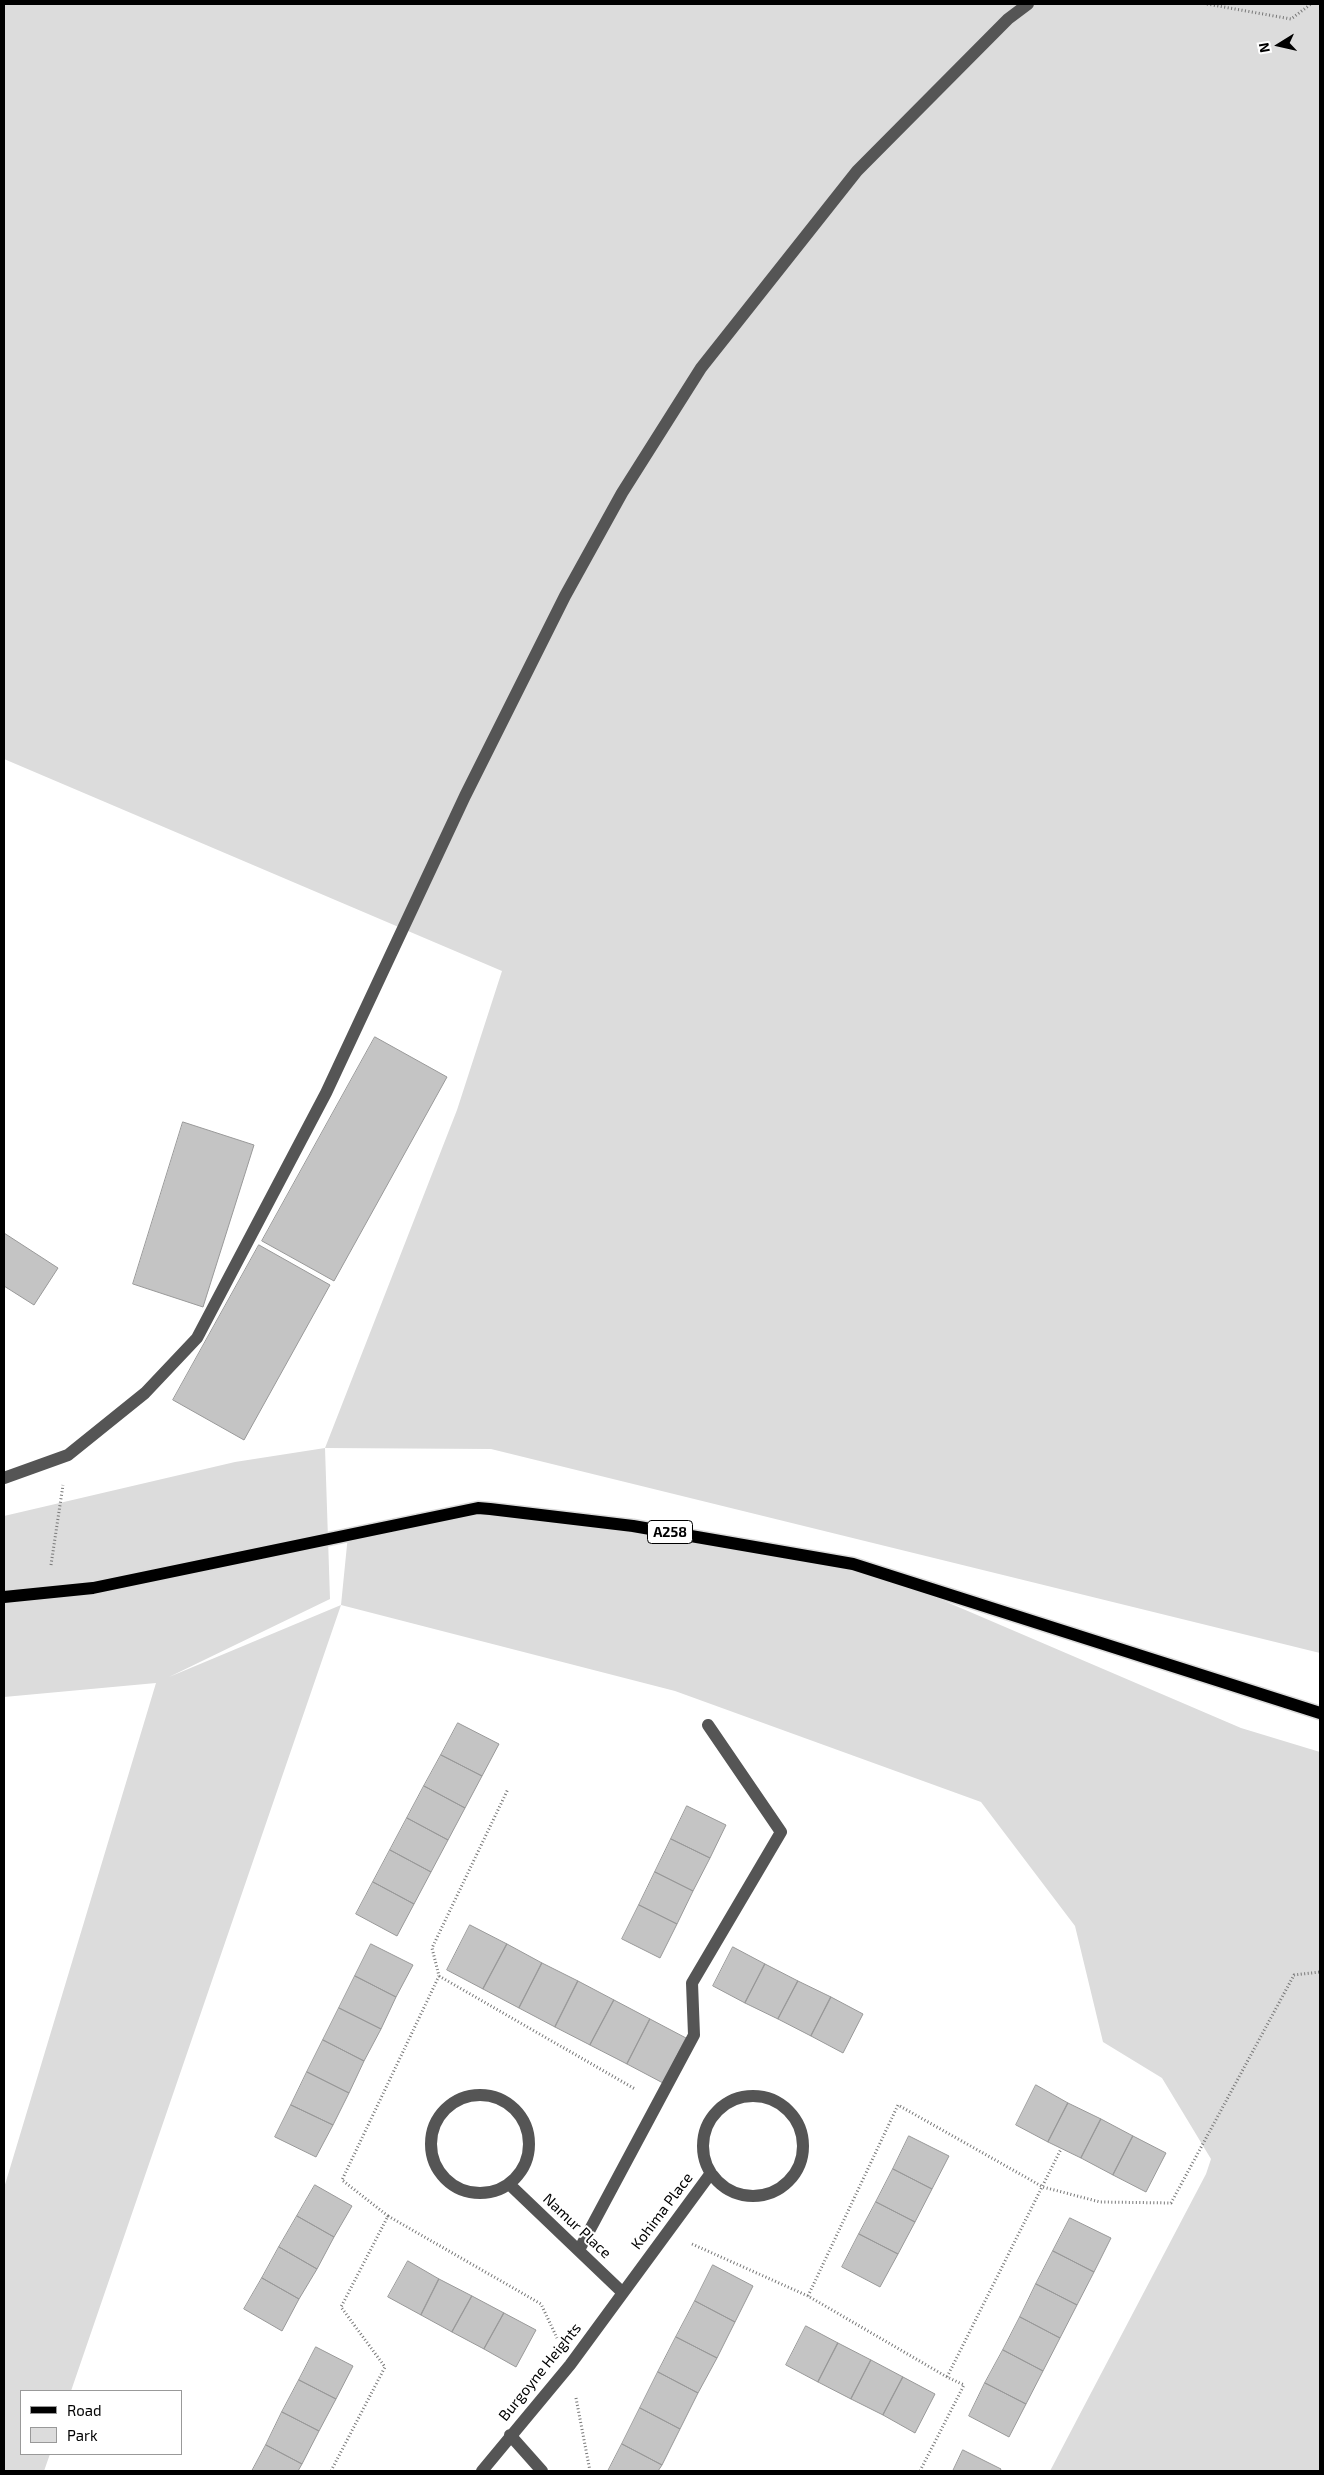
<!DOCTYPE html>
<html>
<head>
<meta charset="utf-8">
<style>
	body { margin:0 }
	#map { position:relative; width:1324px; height:2475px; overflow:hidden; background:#fff; font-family:"Exo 2",sans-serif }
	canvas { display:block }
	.frame { position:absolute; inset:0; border:5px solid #000; pointer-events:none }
	.legend { position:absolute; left:20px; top:2390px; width:162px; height:65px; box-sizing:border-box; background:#fff; border:1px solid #999; margin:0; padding:6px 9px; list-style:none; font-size:15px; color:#000 }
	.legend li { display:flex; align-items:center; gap:10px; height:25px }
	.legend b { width:25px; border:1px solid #999 }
	.north { position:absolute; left:1254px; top:20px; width:50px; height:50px; -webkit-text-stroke:4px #fff; paint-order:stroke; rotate:260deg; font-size:14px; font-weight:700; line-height:20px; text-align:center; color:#000 }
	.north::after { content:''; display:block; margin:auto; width:18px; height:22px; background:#000; clip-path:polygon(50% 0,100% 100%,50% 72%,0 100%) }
</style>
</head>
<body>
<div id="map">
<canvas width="1324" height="2475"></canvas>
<div class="frame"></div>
<ul class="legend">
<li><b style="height:6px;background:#000"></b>Road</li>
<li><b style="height:14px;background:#dcdcdc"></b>Park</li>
</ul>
<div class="north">N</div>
</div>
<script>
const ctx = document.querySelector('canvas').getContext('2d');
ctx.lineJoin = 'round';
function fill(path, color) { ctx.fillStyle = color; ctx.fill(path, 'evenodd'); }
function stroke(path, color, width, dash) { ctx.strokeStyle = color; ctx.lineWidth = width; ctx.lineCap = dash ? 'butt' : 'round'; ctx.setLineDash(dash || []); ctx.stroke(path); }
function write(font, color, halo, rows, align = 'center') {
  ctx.font = font + ' "Exo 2",sans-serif'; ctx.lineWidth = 4; ctx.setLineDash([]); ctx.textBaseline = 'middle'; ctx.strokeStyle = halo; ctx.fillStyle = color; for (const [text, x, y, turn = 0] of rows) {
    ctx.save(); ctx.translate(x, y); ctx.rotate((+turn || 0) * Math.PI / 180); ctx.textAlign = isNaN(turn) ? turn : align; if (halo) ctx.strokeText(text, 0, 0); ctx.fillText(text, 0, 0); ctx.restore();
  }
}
fill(new Path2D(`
	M4,4H1320V1653L491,1449L325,1448L330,1599L169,1677L341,1605L348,1535L490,1509L633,1526L879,1573L1241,1728L1320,1752V2471H1050L1206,2174L1211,2159L1162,2078L1103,2042L1075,1926L981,1802L675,1691L341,1605L71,2391H21V2454H50L44,2471H4V2188L156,1683L4,1697V1516L235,1462L325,1448L457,1110L502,971L4,759Z`), '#dcdcdc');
const building = new Path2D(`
	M375,1037L447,1077L334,1281L262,1241Z
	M183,1122L254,1145L203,1307L133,1284Z
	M4,1233L58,1268L34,1305L4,1286Z
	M259,1245L330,1285L244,1440L173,1400Z
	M458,1723L499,1744L482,1776L441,1755Z
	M441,1755L482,1776L465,1808L424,1786Z
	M424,1786L465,1808L448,1840L407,1818Z
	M687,1806L726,1825L710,1858L671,1839Z
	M407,1818L448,1840L431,1872L390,1850Z
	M671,1839L710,1858L693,1891L655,1872Z
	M390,1850L431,1872L414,1904L373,1882Z
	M655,1872L693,1891L677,1924L639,1905Z
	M373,1882L414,1904L397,1936L356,1914Z
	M639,1905L677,1924L660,1958L622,1939Z
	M470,1925L507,1944L483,1989L447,1970Z
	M371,1944L413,1965L396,1997L355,1976Z
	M507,1944L542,1963L519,2008L483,1989Z
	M733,1947L765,1964L745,2003L713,1986Z
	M542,1963L578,1981L555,2027L519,2008Z
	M765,1964L798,1981L778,2019L745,2003Z
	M355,1976L396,1997L381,2029L339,2008Z
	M578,1981L614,2000L590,2045L555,2027Z
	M798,1981L831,1997L811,2036L778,2019Z
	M831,1997L863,2014L843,2053L811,2036Z
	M614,2000L650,2019L627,2064L590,2045Z
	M339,2008L381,2029L364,2061L323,2040Z
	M650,2019L686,2038L663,2083L627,2064Z
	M323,2040L364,2061L349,2093L307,2072Z
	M307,2072L349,2093L333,2125L291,2105Z
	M1036,2085L1068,2103L1048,2142L1016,2125Z
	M1068,2103L1101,2119L1081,2158L1048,2142Z
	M291,2105L333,2125L316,2157L275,2137Z
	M1101,2119L1133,2136L1113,2175L1081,2158Z
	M909,2136L949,2156L932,2189L893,2169Z
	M1133,2136L1166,2153L1146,2192L1113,2175Z
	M893,2169L932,2189L915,2222L876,2202Z
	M315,2185L352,2206L334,2237L297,2216Z
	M876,2202L915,2222L898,2254L859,2234Z
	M297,2216L334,2237L317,2269L279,2247Z
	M1070,2218L1111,2238L1094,2272L1053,2251Z
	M859,2234L898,2254L880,2287L842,2267Z
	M279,2247L317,2269L299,2299L262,2278Z
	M1053,2251L1094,2272L1077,2305L1036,2284Z
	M408,2261L439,2279L421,2315L388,2297Z
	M713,2265L753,2286L735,2322L695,2301Z
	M262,2278L299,2299L282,2331L244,2309Z
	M439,2279L472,2296L452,2332L421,2315Z
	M1036,2284L1077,2305L1060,2338L1020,2317Z
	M472,2296L504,2313L484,2349L452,2332Z
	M695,2301L735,2322L717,2358L676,2337Z
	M504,2313L536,2330L516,2367L484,2349Z
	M1020,2317L1060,2338L1043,2371L1003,2350Z
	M806,2326L838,2343L818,2382L786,2365Z
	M676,2337L717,2358L698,2393L658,2372Z
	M838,2343L871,2360L851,2399L818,2382Z
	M316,2347L353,2366L336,2399L299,2380Z
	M1003,2350L1043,2371L1026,2404L985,2383Z
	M871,2360L903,2377L883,2415L851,2399Z
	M658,2372L698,2393L680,2429L640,2408Z
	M903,2377L935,2394L915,2433L883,2415Z
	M299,2380L336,2399L319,2431L282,2412Z
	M985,2383L1026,2404L1009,2437L969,2416Z
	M640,2408L680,2429L662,2465L622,2444Z
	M282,2412L319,2431L302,2464L266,2445Z
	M622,2444L662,2465L658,2471H608Z
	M266,2445L302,2464L298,2471H252Z
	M963,2450L1001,2469L1000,2471H953Z`);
fill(building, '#c4c4c4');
stroke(building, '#999', 1);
const major = new Path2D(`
	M4,1597L93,1588L478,1508L490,1509L633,1526L853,1564L1320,1713`);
stroke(major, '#dbdbdb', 15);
stroke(new Path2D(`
	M1207,4L1291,19L1311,4
	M51,1565L63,1485
	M439,1976L635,2089
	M388,2216L541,2304L557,2338
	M692,2244L808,2296L947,2377
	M808,2296L898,2105L1043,2187L1100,2202L1171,2203L1294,1975L1320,1972
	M576,2398L590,2471
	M331,2471L385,2367L341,2307L388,2216L342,2180L439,1976L432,1948L508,1789
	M920,2471L964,2385L947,2377L1061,2149`), '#777', 3, [1, 2.5]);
stroke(new Path2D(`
	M4,1478L68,1455L145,1393L197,1338L326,1093L465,796L565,596L622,493L701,368L857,171L1008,19L1028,4
	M431 2144a49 49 0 1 1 98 0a49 49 0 1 1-98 0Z
	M703 2146a50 50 0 1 1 100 0a50 50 0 1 1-100 0Z
	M509,2184L622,2292
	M579,2250L694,2035L692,1983L781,1832L708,1725
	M510,2435L542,2471
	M482,2471L570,2365L711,2173`), '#555', 12);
stroke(major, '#000', 12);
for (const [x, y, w] of [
	[670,1532,45]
]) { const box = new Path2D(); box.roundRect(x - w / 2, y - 11.5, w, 23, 4); ctx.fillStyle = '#fff'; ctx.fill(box); stroke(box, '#000', 1); }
write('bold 14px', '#000', null, [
	["A258",670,1532]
]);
write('15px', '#000', '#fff', [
	["Kohima Place",662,2211,-53],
	["Namur Place",577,2226,43],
	["Burgoyne Heights",540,2372,-51]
]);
</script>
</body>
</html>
